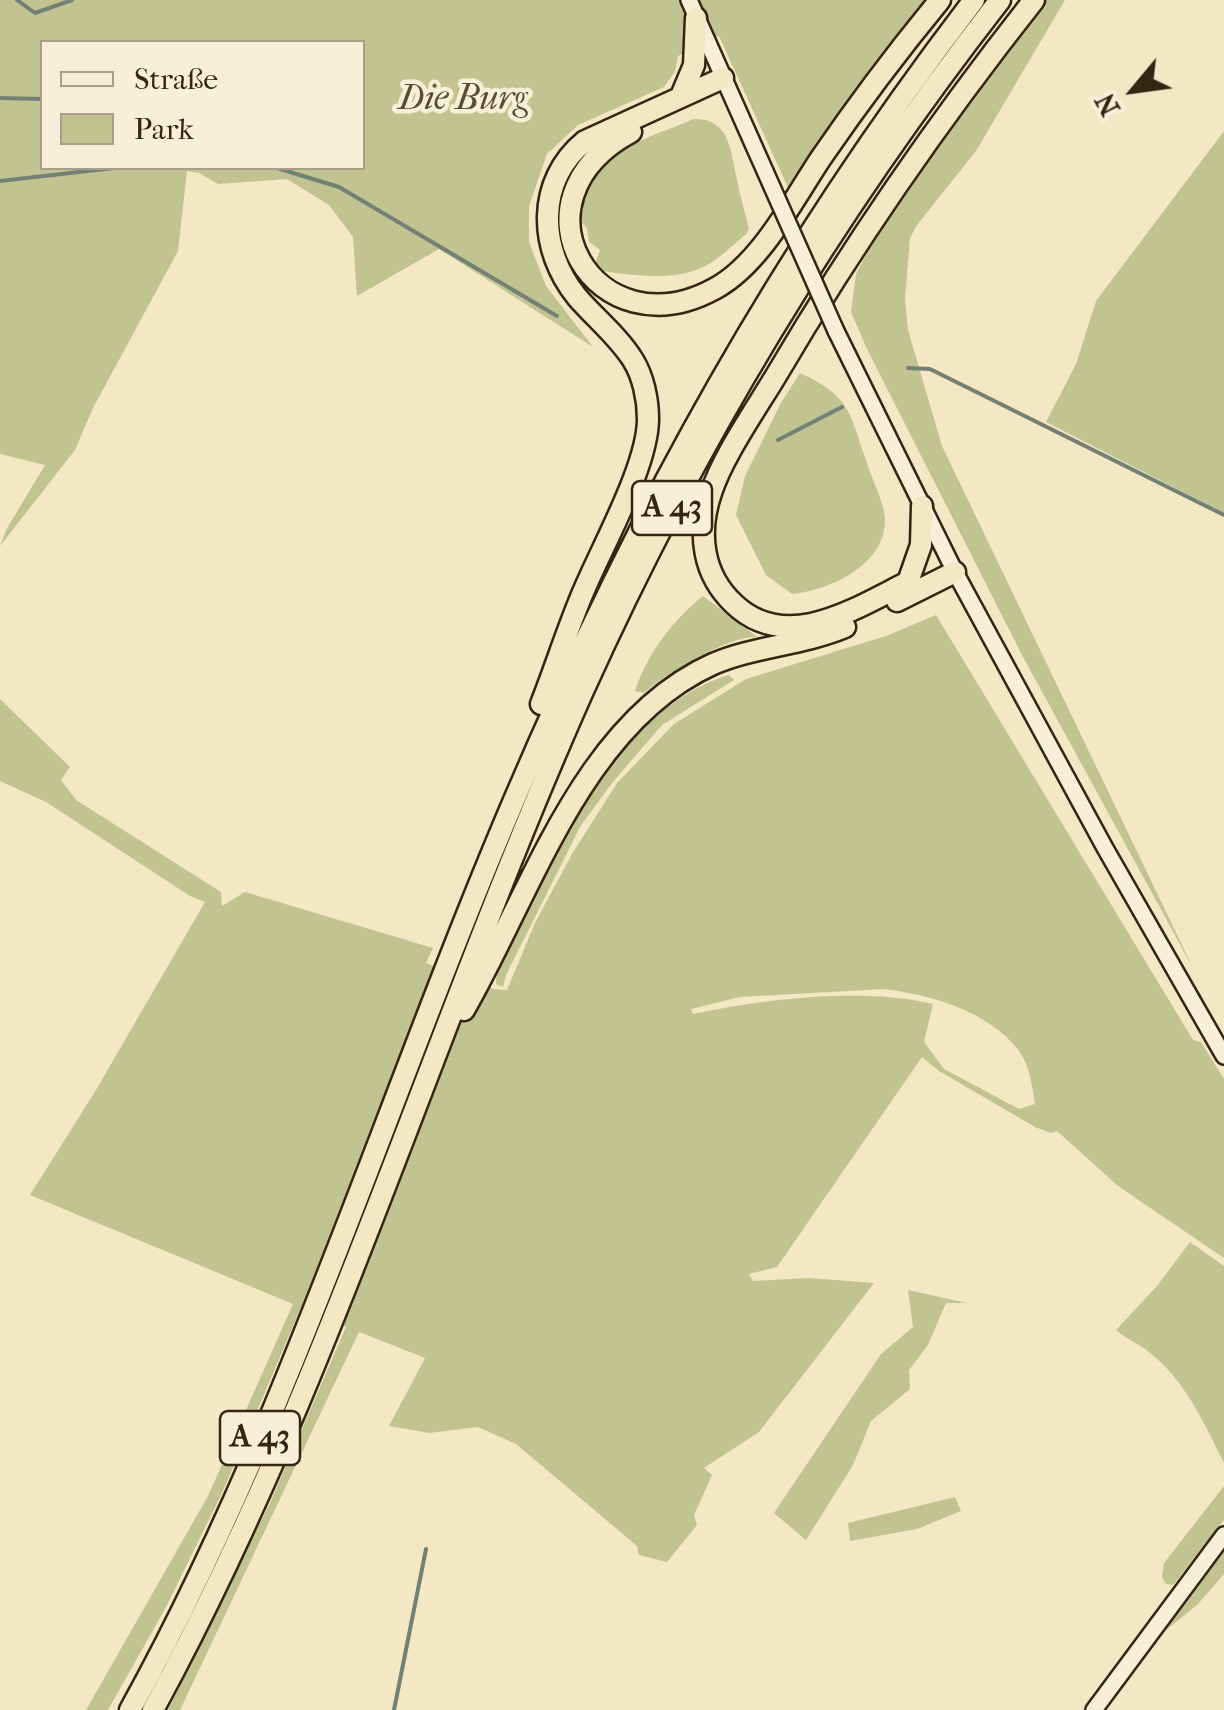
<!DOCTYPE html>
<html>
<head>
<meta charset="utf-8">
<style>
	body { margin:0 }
	#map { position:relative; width:1224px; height:1710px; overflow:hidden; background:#f4e7c4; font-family:"IM FELL French Canon",serif }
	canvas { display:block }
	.legend { position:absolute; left:40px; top:40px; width:325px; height:130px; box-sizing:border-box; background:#f8efd9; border:2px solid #aa9e8a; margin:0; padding:12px 18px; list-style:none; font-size:30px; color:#352513 }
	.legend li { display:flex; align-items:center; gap:20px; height:50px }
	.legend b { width:50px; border:2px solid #aa9e8a }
	.north { position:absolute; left:1084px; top:40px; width:100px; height:100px; -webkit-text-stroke:8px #f8efd9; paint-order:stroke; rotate:241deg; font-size:28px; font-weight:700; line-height:40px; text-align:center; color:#352513 }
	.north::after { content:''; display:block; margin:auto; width:35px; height:45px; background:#352513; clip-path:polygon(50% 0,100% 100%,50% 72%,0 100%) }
</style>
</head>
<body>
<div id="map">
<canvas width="1224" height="1710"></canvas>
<ul class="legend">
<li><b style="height:12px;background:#f8efd9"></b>Straße</li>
<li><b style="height:28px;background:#c1c490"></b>Park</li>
</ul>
<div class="north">N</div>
</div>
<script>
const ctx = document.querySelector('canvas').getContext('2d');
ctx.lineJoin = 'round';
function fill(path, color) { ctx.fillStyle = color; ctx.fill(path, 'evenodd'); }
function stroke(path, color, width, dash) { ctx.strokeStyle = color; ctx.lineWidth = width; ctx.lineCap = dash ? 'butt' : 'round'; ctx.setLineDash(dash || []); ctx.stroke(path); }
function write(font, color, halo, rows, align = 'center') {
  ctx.font = font + ' "IM FELL French Canon",serif'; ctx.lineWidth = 9; ctx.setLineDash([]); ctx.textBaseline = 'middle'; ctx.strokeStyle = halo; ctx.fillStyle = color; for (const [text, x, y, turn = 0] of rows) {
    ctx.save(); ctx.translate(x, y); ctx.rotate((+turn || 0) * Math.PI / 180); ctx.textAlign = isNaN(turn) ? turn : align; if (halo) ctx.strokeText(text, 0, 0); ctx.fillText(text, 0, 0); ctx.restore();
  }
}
fill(new Path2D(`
	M0,0H928L790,192L719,36L678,56L675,72L664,87L578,125L547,154L529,206V242L546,286L593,347L439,249L357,296L353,237L329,205L287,179L218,184L199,173L187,171L178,251L93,408L75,450L0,546L6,530L45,465L0,454ZM42,42H362V168H42Z
	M1043,0H1065L976,151L917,225L910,238L905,300L908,330L942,446L1194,970L1022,655L866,347L851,312L856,274L880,228Z
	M694,119C731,118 731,154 737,180C740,196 745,212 749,229L746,234C734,244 722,256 709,264C676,283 635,275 600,271L595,264L600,250L589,242L587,228L581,222C583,211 583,200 588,190C604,148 656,135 694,119Z
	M1224,131V513L1046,422L1076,364L1096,301Z
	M800,373C850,396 849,411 866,460C871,477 880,494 884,511C893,561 833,590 792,594L766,575L736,515L745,476L781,403Z
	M703,596L757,637C730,635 665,674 644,693L635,691C647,654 673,620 703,596Z
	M936,615L1193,1040L1201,1042L1224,1079V1258L1118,1186L1057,1131L1051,1133L1035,1127L939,1071L922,1057L777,1267L749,1274L753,1281L809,1278L874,1283L759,1432L704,1468L712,1475L694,1515L697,1525L667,1562L639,1555L637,1546L516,1444L478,1427L429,1433L389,1426L425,1358L359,1332L180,1710H168L270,1503L346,1327L301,1307L223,1491L165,1609L108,1710H86L208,1496L293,1304L30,1195L96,1090L205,902L190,896L46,802L0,781V699L70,767L61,780L76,800L221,892L222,906L245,892L433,948L426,963L494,989L507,990L535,923L572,854L617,783L674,724L746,679L886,636ZM883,989C929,994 989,1011 1019,1051C1030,1066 1032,1086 1035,1104L1019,1109L944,1069L924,1042L933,1004C864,987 763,999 693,1014L691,1009L740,997Z
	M729,675L734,680L662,725L612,783L580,827L506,975L503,987L496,984L497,968C548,882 570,798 645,727C670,704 697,684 729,675Z
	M1190,1242L1224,1266V1463C1204,1423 1185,1380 1149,1352C1138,1343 1126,1339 1116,1330L1157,1286Z
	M908,1290L967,1303H946L928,1345L909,1370L910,1389L871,1421L853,1465L806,1540L774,1513L881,1354L913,1327Z
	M1224,1486V1520L1173,1585L1166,1584L1162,1577L1164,1563Z
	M955,1497L961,1511L917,1529L850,1541L848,1523Z
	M1224,1552V1574L1197,1605L1165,1631Z`), '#c1c490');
stroke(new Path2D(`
	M17,0L35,13L72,0
	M0,98L42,99
	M277,168L339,187L557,316
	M0,181L114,168
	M908,368L930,369L1224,515
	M778,440L842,407
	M394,1710L426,1549`), '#738175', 4);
const secondary = new Path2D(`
	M689,0L765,171
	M836,331L955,572L1105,848L1224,1056
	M1094,1710L1224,1535`);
const highway = new Path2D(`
	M681,96L694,65L696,18
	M631,132C503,201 596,355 716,288C761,263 793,200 821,158C858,104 898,51 940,0
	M922,506L921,545L908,582C856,608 786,654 734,604C703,575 697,534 711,493C723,456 756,409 777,374C854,243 940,119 1034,0
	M897,601L955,572
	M541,704C556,666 568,627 584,590C603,545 648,465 648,419C648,399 643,376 633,360C618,336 595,318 577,297C538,249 536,181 585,141L723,78
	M464,1010C531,894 582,723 713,664C755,646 802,645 845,627
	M130,1710C290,1420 385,1102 515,798C639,507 781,252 974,0
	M153,1710C330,1385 433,1028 583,691C694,444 834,213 1000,0`);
stroke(secondary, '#352513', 20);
stroke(highway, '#352513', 25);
stroke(secondary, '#f8efd9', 15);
stroke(highway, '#f4e7c4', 20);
const secondaryBridge = new Path2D(`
	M765,171L836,331`);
stroke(secondaryBridge, '#352513', 20, []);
stroke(secondaryBridge, '#f8efd9', 15);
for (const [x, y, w] of [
	[672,508,80],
	[260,1438,80]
]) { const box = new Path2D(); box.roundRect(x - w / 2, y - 27, w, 54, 8); ctx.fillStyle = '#f8efd9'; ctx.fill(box); stroke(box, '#352513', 2.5); }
write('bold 32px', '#352513', null, [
	["A 43",672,508],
	["A 43",260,1438]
]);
write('italic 35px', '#584d32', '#f8efd9', [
	["Die Burg",463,100]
]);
</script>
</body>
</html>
